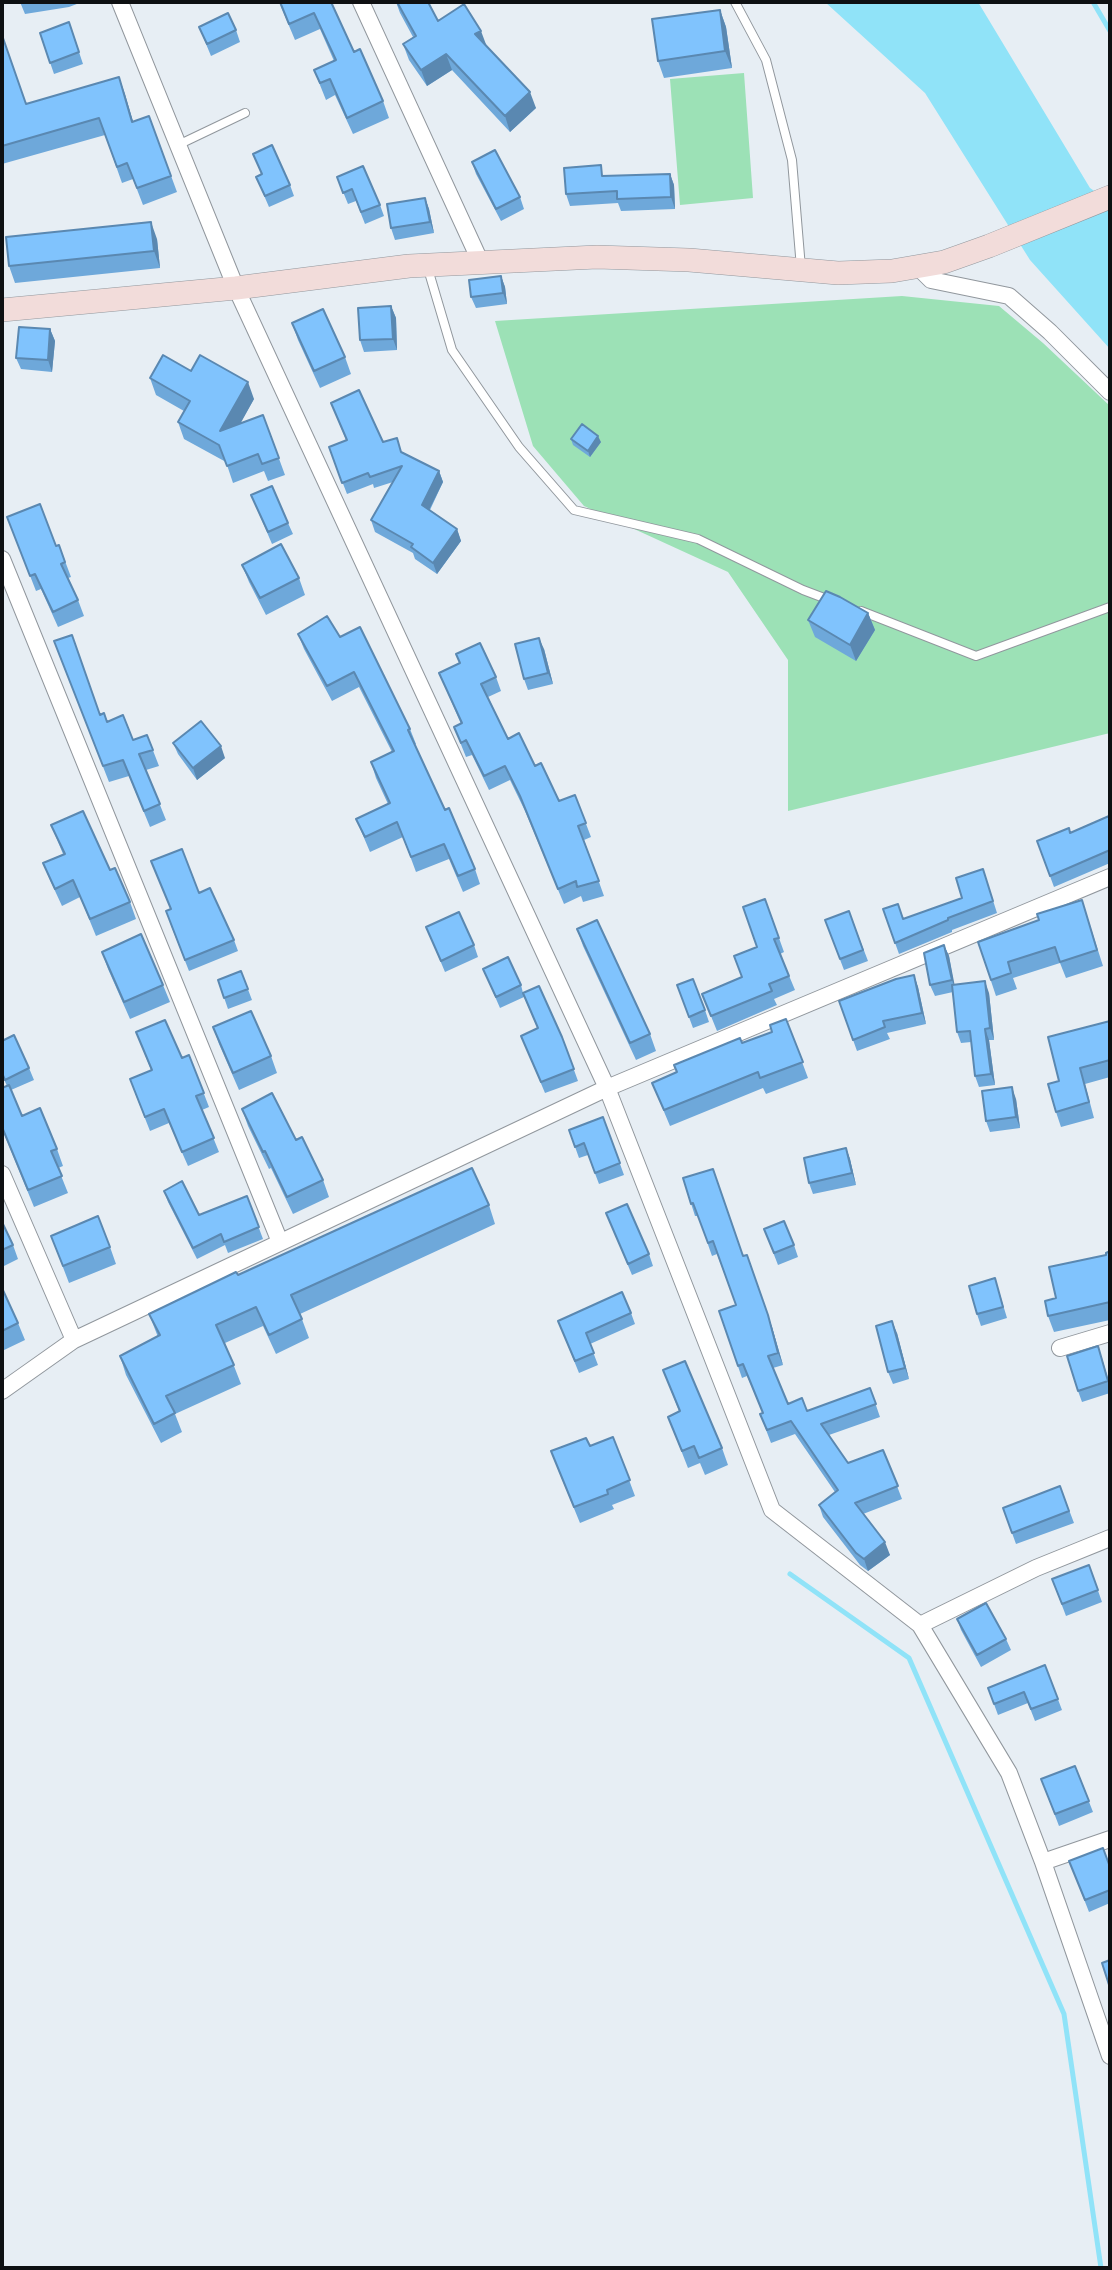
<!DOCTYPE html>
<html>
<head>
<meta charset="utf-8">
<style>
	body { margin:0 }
	#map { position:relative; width:1112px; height:2270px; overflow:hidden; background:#e7eef4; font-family:Montserrat,sans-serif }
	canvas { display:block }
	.frame { position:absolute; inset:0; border:4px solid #0e1012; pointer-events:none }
</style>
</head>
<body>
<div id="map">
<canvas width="1112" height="2270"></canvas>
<div class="frame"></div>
</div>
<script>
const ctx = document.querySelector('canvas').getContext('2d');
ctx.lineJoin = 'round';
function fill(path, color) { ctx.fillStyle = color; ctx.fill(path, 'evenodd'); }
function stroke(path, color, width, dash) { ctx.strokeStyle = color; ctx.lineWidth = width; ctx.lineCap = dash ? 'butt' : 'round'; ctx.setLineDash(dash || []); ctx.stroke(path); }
fill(new Path2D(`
	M744,73L753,198L680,205L670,79Z
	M902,296L999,306L1043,343L1110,406V733L788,811V660L728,572L584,506L533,446L495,321Z`), '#9ce1b6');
fill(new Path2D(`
	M825,2H978L1090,188L1110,202V349L1030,260L925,93Z`), '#90e3f8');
stroke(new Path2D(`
	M1093,2L1110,31
	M790,1574L909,1658L1064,2014L1101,2268`), '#90e3f8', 5);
const lane = new Path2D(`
	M735,2L766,60L792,160L801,268
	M178,145L245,113
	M428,269L452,350L519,447L574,510L698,539L803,590L832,601
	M861,611L976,656L1110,607`);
const street = new Path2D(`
	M120,2L236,288L607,1088L772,1510L920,1625L1009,1773L1043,1862L1110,2056
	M361,2L481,263
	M918,267L931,280L1009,296L1050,332L1110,392
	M2,559L280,1242
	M2,1174L74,1340
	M1060,1348L1110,1333
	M2,1391L74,1340L607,1088L1110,877
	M920,1625L1036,1568L1110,1538
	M1043,1862L1110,1839`);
const secondary = new Path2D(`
	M2,310L236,288L409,266L597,257L689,260L838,273L892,271L944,262L989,246L1110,197`);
stroke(lane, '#91979d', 10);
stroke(street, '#91979d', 18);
stroke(secondary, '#91979d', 24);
stroke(lane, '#fff', 8);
stroke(street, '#fff', 16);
stroke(secondary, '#f2dcda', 23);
fill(new Path2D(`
	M20,2H82L69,7L25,14Z
	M279,2H331L354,52L383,101L389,118L353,134L335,95L326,100L314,70L334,61L320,29L295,40Z
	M396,2H428L438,21L486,46L536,108L510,132L452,70L427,86L409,60L403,44L413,37L400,13Z
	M720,10L726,27L732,68L664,78L658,61Z
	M69,22L83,64L54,74L40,33Z
	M199,27L236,30L240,42L211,56Z
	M119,77L133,122L149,116L177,192L143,205L133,179L122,183L105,135L2,164V111Z
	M253,154L290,185L294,196L269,207L256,177L262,174Z
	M472,162L520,197L524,209L501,221L476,174Z
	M670,174L674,185L675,209L621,211L618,203L570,206L566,194L606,176Z
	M337,177L380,205L384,216L365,224L356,201L348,204Z
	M425,198L429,209L434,233L395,240L391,228Z
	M157,239L160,268L15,283L9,266Z
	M501,276L505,287L507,304L476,308L471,297Z
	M391,306L396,318L397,350L364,352L360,340Z
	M292,323L345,357L351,374L320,388L298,340Z
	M50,329L55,341L52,372L21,369L16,358Z
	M191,371L254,399L240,423L263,415L285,475L268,481L264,471L233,483L226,462L184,439L178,422L184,411L156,395L150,378Z
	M331,403L383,442L439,471L443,482L430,510L457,529L461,541L437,574L415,559L413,553L375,532L371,520L393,482L374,488L373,484L347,494L329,447L346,440Z
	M571,439L601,442L590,457L573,445Z
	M251,495L288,523L293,534L272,544Z
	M7,517L56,546L59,545L71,577L68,578L78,600L84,616L58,627L41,589L36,591Z
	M242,565L299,578L305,595L266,615L249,582Z
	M868,613L875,630L856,661L815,637L808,620Z
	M298,634L340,637L410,729L416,744H415L445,810L475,869L480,884L463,892L449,859L416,872L403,837L370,852L356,819L388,804L376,778L371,762L392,752L359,687L332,701L304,649Z
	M544,649L553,684L528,690L524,679Z
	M456,654L496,677L501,691L488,697L508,739L535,766L559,801L575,795L591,837L584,840L604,896L583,902L581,896L564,904L525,811L510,780L489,790L472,755L466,757L454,727L461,724L439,673L460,664Z
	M60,657L100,715L107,722L133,740L147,735L159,766L146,770L166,820L150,827L129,776L109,782Z
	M173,743L225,758L197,780L178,754Z
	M1110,820V863L1054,887L1037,841L1070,833Z
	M51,825L110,870L130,902L136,919L96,936L80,897L62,906L50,880L43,863L63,854Z
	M983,869L997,913L952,930V932L899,954L883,909L904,919L962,898Z
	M199,893L234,940L238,951L189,971L170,923Z
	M765,899L784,952L780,954L795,990L774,999L777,1005L717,1031L702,994L742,977L757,947Z
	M1082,900L1103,966L1066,978L1060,963L1013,978L1017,989L996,996L978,942L1039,920Z
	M849,911L868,961L844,970L825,920Z
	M426,927L474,945L478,957L445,972Z
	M577,929L650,1034L656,1051L636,1060L583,946Z
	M944,945L949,956L954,985L989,993L994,1040H989L995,1085L979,1087L975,1076L971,1042L961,1043L957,1032L953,992L935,996L930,985Z
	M102,952L163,985L170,1002L130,1019L108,969Z
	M483,969L521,985L523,993L562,1037L578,1081L545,1093L521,1036L538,1029L524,997L500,1008Z
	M241,971L252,1000L228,1009L218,980Z
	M914,975L918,987L926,1024L887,1033L890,1039L857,1051L839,1001Z
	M677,985L705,1010L709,1022L693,1028Z
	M786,1019L808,1078L766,1094L763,1088L670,1126L652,1083L742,1043L772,1032Z
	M1110,1021V1077L1085,1084L1094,1118L1061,1127L1056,1112L1059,1081Z
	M213,1027L271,1056L277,1073L239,1090L219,1044Z
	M136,1032L182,1058L189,1055L209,1107L202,1110L219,1152L188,1166L169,1123L150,1131L135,1093L151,1070Z
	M2,1041L29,1068L34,1080L11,1090L22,1116L57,1149L63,1166L58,1168L68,1193L34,1207L2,1129V1088L7,1086L2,1075Z
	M1016,1099L1020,1128L990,1132L986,1121Z
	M242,1109L323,1180L329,1197L293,1214L271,1168L269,1169L248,1126Z
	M603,1117L624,1175L599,1184L588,1155L579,1158L569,1130Z
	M846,1148L850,1159L856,1185L813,1194L809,1183Z
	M683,1178L744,1256L772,1327L783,1365L773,1368L788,1404L807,1411L870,1388L880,1417L829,1435L848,1463L883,1450L902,1499L863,1514L890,1555L868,1571L860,1565L823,1517L819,1505L835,1492L795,1434L771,1443L760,1414L763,1413L747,1376L742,1378L719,1311L736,1305L717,1254L712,1256L698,1216H695Z
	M164,1191L199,1215L247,1196L263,1239L228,1253L225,1245L197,1259L168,1202Z
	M489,1205L495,1224L300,1314L309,1338L276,1354L263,1326L225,1343L241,1384L175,1414L182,1432L161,1443L126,1375L120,1356L158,1337L149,1314L238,1275Z
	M606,1213L649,1254L653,1266L632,1275Z
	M2,1222L13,1245L18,1259L2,1267Z
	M764,1229L794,1245L798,1257L778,1265Z
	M51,1236L110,1247L116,1264L69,1283Z
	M1110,1251V1320L1054,1332L1048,1316L1056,1298Z
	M995,1278L1007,1318L981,1326L977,1314Z
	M2,1288L18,1323L25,1340L2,1351Z
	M631,1313L635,1324L590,1344L598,1365L579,1373L558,1321Z
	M897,1333L909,1379L893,1384L888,1372Z
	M1102,1358L1110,1385V1393L1082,1402L1078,1391Z
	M663,1370L722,1448L728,1465L705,1475L700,1463L688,1468L668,1417L679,1411Z
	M613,1437L635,1496L612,1505L614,1509L580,1523L557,1467L590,1446Z
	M1060,1486L1074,1523L1016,1544L1003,1508Z
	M1089,1565L1102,1602L1066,1616L1052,1579Z
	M957,1619L1006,1639L1011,1650L981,1667L961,1630Z
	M1045,1665L1062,1710L1035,1721L1028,1703L998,1715L988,1688Z
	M1075,1766L1093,1812L1059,1826L1041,1779Z
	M1069,1861L1110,1867V1903L1089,1912Z`), '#6ea8da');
fill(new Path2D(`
	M720,10L726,27L732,68L725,51Z
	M481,31L487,47L475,34Z
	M446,54L452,70L427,86L421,70Z
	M119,77L125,94L138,138L132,122Z
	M530,92L536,108L510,132L505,116Z
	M670,174L674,185L675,209L671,197Z
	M425,198L429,209L434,233L430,222Z
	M151,222L157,239L160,268L154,251Z
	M501,276L505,287L507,304L503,293Z
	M391,306L396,318L397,350L393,339Z
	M50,329L55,341L52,372L48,360Z
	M248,382L254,399L227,448L220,431Z
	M598,436L601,442L590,457L588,451Z
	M439,471L443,482L426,516L422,505Z
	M457,529L461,541L437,574L433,563Z
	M868,613L875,630L856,661L850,645Z
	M539,638L544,649L553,684L548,673Z
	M221,746L225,758L197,780L193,768Z
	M944,945L949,956L956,992L952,980Z
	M914,975L918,987L926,1024L922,1013Z
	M985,981L989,993L994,1040L990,1028Z
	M985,1029L989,1040L995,1085L991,1074Z
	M1012,1087L1016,1099L1020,1128L1016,1117Z
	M846,1148L850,1159L856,1185L852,1173Z
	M751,1267L772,1327L783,1365L778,1353Z
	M892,1321L897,1333L909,1379L905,1368Z
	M885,1542L890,1555L868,1571L864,1559Z`), '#5a88b1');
const building = new Path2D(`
	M280,2H331L354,52L360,49L383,101L347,118L330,79L320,83L314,70L336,60L314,13L289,24Z
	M397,2H428L438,21L464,4L481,31L475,34L530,92L505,116L446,54L421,70L403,44L416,36Z
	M720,10L725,51L658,61L652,19Z
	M228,13L236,30L207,44L199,27Z
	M69,22L79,52L50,63L40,33Z
	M3,38L26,104L119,77L132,122L149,116L171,176L137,188L127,163L117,167L99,118L2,146V111H3L2,106Z
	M272,145L290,185L265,196L256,177L262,174L253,154Z
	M495,150L520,197L496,209L472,162Z
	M601,165L602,176L670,174L671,197L617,199V191L566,194L564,168Z
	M363,166L380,205L361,212L352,189L343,193L337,177Z
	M425,198L430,222L391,228L387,204Z
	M151,222L154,251L9,266L6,237Z
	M501,276L503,293L471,297L469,280Z
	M391,306L393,339L360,340L358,308Z
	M323,309L345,357L314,371L292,323Z
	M19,327L50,329L48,360L16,358Z
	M163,355L191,371L200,355L248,382L220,431L263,415L279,458L262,464L258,454L227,466L219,445L178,422L190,401L150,378Z
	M359,390L383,442L397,438L401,452L439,471L422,505L457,529L433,563L411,547L413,544L371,520L402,466L370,477L368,473L342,483L329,447L347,440L331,403Z
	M582,424L598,436L588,451L571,439Z
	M272,486L288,523L268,532L251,495Z
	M40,504L56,546L59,545L65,562L61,564L78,600L53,612L35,574L30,576L7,517Z
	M281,544L299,578L260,598L242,565Z
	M826,591L840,597L868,613L850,645L808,620Z
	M327,616L340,637L360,627L410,729L408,730L445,810L449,808L475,869L458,876L444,844L411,857L397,822L365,837L356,819L390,803L371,762L394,751L354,672L327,686L298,634Z
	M72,635L100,715L104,713L107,722L123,715L133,740L147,735L153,750L139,754L160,804L144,811L123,760L103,766L54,641Z
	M539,638L548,673L524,679L515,644Z
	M480,643L496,677L481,684L508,739L519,733L535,766L541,763L559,801L575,795L586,823L578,826L599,881L577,887L576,881L558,889L520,796L505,766L484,776L466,740L461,743L454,727L462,723L439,673L460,663L456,654Z
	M201,721L221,746L193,768L173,743Z
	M83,811L110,870L115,868L130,902L90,919L73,880L55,889L43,863L65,854L51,825Z
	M1109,816L1110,820V850L1050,876L1037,841L1069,828L1070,833Z
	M182,849L199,893L210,888L234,940L185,960L166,911L171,909L151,861Z
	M983,869L993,901L948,918V920L895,943L883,909L898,904L903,919L962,898L956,878Z
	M765,899L779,938L774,939L789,976L769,984L772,991L711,1016L702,994L742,977L734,956L757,947L743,907Z
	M1082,900L1097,950L1060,962L1055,947L1008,962L1011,973L991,980L978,942L1039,920L1037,914Z
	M849,911L863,950L840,959L825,920Z
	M459,912L474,945L441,961L426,927Z
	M597,920L650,1034L630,1043L577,929Z
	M141,934L163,985L124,1002L102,952Z
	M944,945L952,980L930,985L924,953Z
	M508,957L521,985L496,997L483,969Z
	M241,971L248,989L224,998L218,980Z
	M914,975L922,1013L883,1021L885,1027L853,1040L839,1001L896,979Z
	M693,979L705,1010L689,1017L677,985Z
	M985,981L990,1028L985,1029L991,1074L975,1076L970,1031L957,1032L952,985Z
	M539,986L562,1037L574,1069L541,1082L521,1036L538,1028L523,993Z
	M251,1011L271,1056L233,1073L213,1027Z
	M786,1019L803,1062L760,1078L758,1072L664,1110L652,1083L677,1072L674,1065L740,1038L742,1043L772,1032L770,1025Z
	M165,1020L182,1058L189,1055L204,1093L196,1096L214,1138L182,1152L164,1109L145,1117L130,1079L152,1070L136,1032Z
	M1110,1021V1060L1080,1068L1089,1102L1056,1112L1048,1084L1059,1081L1048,1037Z
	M14,1035L29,1068L5,1080L2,1073V1041Z
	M9,1085L22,1116L40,1108L57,1149L51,1151L62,1176L28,1190L2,1127V1088Z
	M1012,1087L1016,1117L986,1121L982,1091Z
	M272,1093L296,1140L302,1137L323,1180L287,1197L265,1151L263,1152L242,1109Z
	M603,1117L620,1163L595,1173L584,1143L575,1147L569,1130Z
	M846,1148L852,1173L809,1183L804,1158Z
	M472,1168L489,1205L291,1295L302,1319L269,1335L256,1307L216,1325L234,1365L166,1396L175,1413L154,1424L120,1356L160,1335L149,1314L236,1272L238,1275Z
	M713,1169L743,1256L747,1255L768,1315L778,1353L768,1356L788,1404L802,1398L807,1411L870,1388L876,1404L821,1424L848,1463L883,1450L898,1486L855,1503L885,1542L864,1559L856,1553L819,1505L838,1490L791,1421L767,1430L760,1414L763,1413L743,1364L738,1366L719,1311L736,1305L713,1241L708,1243L693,1203L691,1204L683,1178Z
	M182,1181L199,1215L247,1196L259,1227L224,1242L221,1234L193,1248L164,1191Z
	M627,1204L649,1254L628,1264L606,1213Z
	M98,1216L110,1247L63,1266L51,1236Z
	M784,1221L794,1245L774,1253L764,1229Z
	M2,1222L13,1245L2,1250Z
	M1110,1251V1302L1048,1316L1045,1301L1056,1298L1049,1267L1106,1255V1253Z
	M995,1278L1003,1307L977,1314L969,1286Z
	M2,1288L18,1323L2,1331Z
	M622,1292L631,1313L586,1333L594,1353L575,1361L558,1321Z
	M892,1321L905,1368L888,1372L876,1326Z
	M1098,1346L1108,1381L1078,1391L1067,1356Z
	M685,1361L722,1448L699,1458L694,1446L682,1451L668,1417L680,1411L663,1370Z
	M613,1437L630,1480L607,1490L608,1494L574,1507L551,1451L586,1438L590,1446Z
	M1060,1486L1069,1511L1012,1533L1003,1508Z
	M1089,1565L1098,1590L1062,1604L1052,1579Z
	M986,1603L1006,1639L977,1655L957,1619Z
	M1045,1665L1058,1699L1031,1709L1024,1692L994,1704L988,1688Z
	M1075,1766L1089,1801L1055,1814L1041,1779Z
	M1103,1848L1110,1867V1890L1085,1900L1069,1861Z
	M1110,1960V1988L1102,1963Z`);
fill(building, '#80c3fd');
stroke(building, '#5a88b1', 2);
</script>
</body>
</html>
